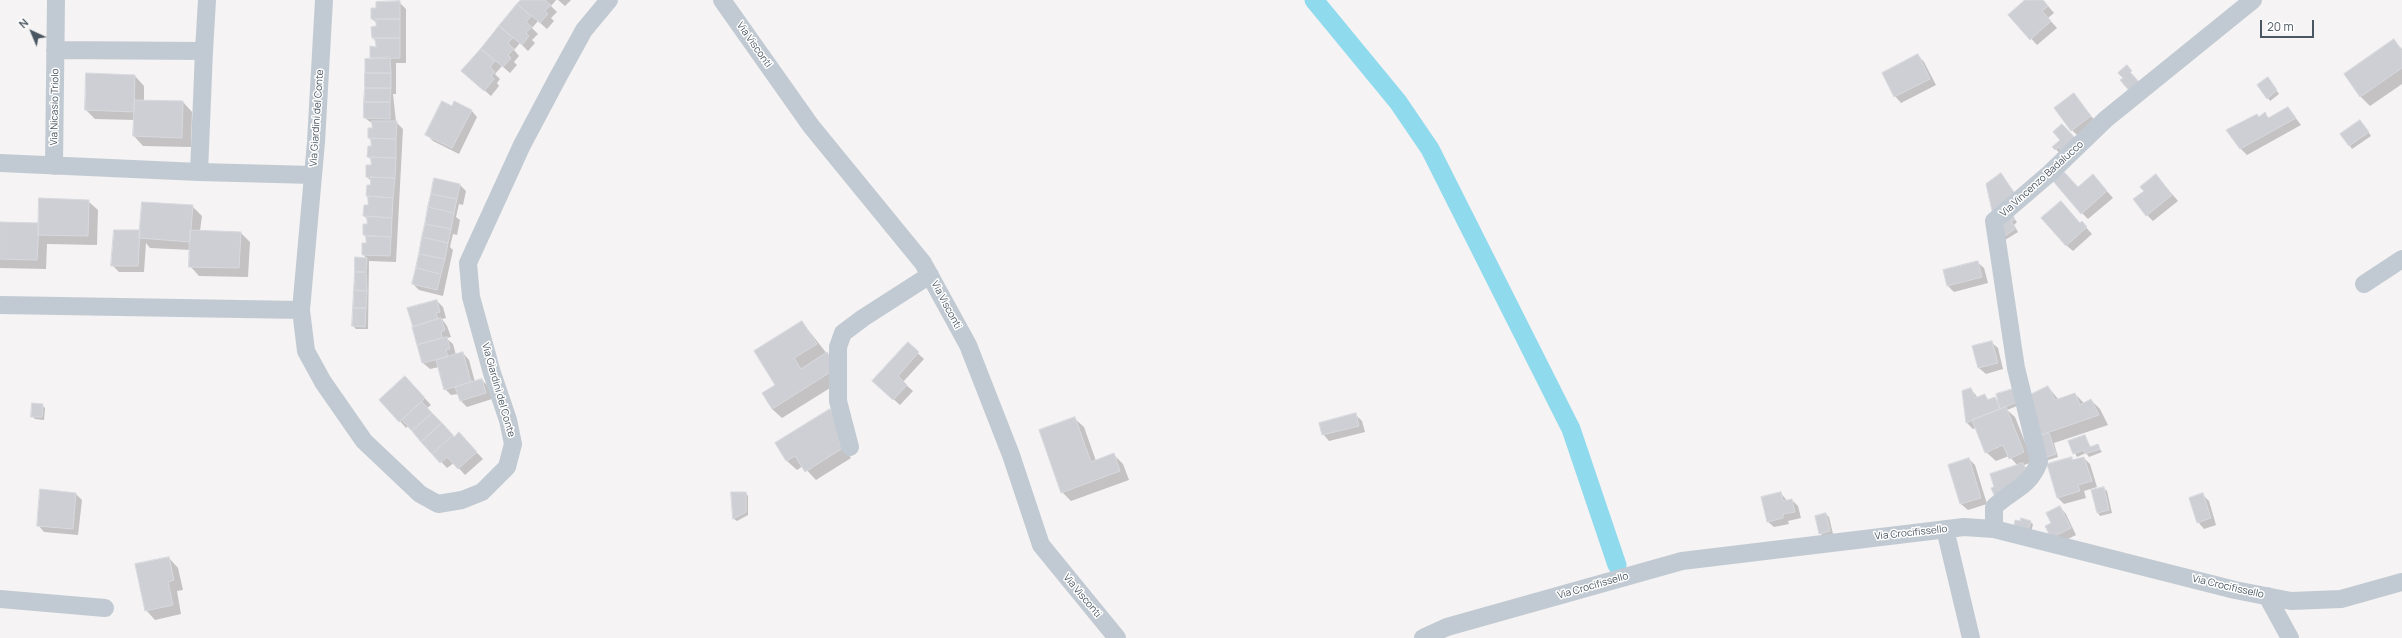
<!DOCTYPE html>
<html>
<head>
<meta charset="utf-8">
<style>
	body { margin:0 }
	#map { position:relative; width:2402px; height:638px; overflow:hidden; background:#f5f3f3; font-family:Manrope,sans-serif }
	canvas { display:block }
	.north { position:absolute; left:12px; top:12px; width:40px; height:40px; -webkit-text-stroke:3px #fff; paint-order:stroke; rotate:316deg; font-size:11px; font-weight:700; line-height:16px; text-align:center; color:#4a5661 }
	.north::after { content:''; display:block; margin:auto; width:14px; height:18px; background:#4a5661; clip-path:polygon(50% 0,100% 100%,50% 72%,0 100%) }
	.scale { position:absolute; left:2260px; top:20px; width:54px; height:18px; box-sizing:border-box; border:2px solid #4a5661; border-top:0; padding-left:5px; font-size:12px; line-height:14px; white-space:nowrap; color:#4a5661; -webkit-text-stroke:3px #fff; paint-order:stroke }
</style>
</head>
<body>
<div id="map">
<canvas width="2402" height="638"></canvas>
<div class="north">N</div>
<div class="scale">20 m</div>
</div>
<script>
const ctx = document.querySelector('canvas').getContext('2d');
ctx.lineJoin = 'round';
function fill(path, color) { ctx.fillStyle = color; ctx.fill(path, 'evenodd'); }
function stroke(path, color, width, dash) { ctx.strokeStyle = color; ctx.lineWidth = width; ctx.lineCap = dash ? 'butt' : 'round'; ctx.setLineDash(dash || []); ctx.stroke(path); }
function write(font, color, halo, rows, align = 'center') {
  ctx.font = font + ' Manrope,sans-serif'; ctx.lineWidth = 3; ctx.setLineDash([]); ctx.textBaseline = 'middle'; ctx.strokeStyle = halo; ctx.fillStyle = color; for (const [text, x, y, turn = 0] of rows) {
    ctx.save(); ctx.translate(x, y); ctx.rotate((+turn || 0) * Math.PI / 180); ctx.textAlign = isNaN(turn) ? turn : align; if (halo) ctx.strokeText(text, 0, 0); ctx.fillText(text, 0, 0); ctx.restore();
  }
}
fill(new Path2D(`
	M521,0H556L551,6L557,12L551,18L554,21L547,29L538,21L532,28L538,34L532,40L535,43L528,51L520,43L514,50L519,56L514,62L517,65L510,73L502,66L495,74L500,79L497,83L499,86L491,96L462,71Z
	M558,0H571L565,6Z
	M2026,0H2043L2054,13L2048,18L2057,28L2037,45L2010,15Z
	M399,2L406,9V63H396V94H393L396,122L403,129L396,262L369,261L368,329H356L353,326L367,259L363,254L367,245V238L364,235L368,220L364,216L369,206L371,181L367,177L372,166V160L368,157L372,147V141L369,138L373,124L365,118L372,60L377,48L376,42L373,38L377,23L372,19Z
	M2394,41L2402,49V84L2370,106L2361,97Z
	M1918,55L1924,62L1936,85L1901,103L1895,96Z
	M135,76L144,86V101L183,102L192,112L191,147L143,146L134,136L135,120L95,119L86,110Z
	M2270,82L2279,94L2270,101L2268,98Z
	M2074,95L2096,122L2078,136L2072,130Z
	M2288,108L2301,125L2247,155L2240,148L2259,118L2265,114L2269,118Z
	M471,110L477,117L459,154L433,141L427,135Z
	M2363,124L2371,136L2352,149L2342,134Z
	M2062,125V156L2054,147L2062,140Z
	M2001,175L2023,203L2010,213L2017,222L2014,225L2018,232L2005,240Z
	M435,179L460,185L466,191L463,205L459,204L456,217L460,220L457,235L453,234L450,247L453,250L443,296L419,290L413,284Z
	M2099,182L2113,198L2088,219L2082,213L2078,188Z
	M2162,182L2178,201L2153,221L2147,215L2145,191Z
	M88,201L98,210L97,245L47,244L46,269L0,268V223L40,224Z
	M192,206L202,216L200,231L240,232L250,242L248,277L199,276L190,266L191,250L150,248L146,243L144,272H119L113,266L141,231Z
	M2082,223L2092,234L2073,251L2066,245Z
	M1977,262L1984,268L1988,283L1954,292L1948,286Z
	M437,301L443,307L446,318L442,319L447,326L451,337L446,338L453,344L456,355L463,353L469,360L475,382L482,380L488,386L492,399L467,407L460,400L458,394L451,395L445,389L439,367L430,369L423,363L408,309Z
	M802,322L846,378L782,418L772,409L777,385Z
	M1991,342L1998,348L2003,369L1986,374L1979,368Z
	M908,344L924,359L903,382L913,391L900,405L880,387Z
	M412,384L431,405L427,408L454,438L465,440L483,459L465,475L454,463L447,468L408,426L406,428L400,421Z
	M2048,387L2059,400L2075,394L2084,403L2091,400L2100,409L2108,425L2054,443L2058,457L2045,461L2042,434Z
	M1971,389L1978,398L1985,396L1989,400L1995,398L2000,403L1997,395L2022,404L2007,410L2015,417L2033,462L2024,465L2029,471L1995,488L2018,466L2009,456L1996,461L1986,452L1976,428L1973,429L1967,423L1964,392Z
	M42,405L45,408L44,420L35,419L32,416Z
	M830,410L839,419L847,452L851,458L816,480L803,466L797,470L787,461L776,444Z
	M1356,415L1362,421L1365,432L1329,441L1323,434Z
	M1074,418L1084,427L1096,461L1113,454L1123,464L1129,480L1071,501L1062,492Z
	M2084,436L2091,447L2097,445L2102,452L2089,457L2086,453L2077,457L2069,442Z
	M2071,458L2074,461L2084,458L2090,464L2097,487L2084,491L2086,498L2064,504L2058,498Z
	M1969,459L1975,465L1987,504L1968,510L1961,504L1949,465Z
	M2104,488L2107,491L2112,513L2100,516L2098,513Z
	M733,493H746L748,496V515L737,521L734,519Z
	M1781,493L1787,501L1792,500L1798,506L1801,518L1788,521L1789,524L1774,527L1767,521Z
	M76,494L82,500L78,535L44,532L38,525Z
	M2203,495L2209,501L2216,525L2204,529L2198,522Z
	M2060,507L2066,514L2076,535L2058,544L2053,524Z
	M1826,514L1829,517L1833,534L1823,536L1820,533Z
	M2016,521L2030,522L2033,524L2031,533Z
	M169,558L178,568L183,590L177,591L181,614L155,620L146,610Z`), '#0003');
stroke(new Path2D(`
	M1314,0L1398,102L1430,149L1571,429L1617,565`), '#90daee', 19);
const building = new Path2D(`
	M521,0H545L551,5L545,11L548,14L540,23L517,4Z
	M2025,0H2043L2048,6L2042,11L2051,21L2030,40L2008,15Z
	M400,1V19H371V8H376V2Z
	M517,4L531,16L526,22L532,27L526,33L529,36L522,45L499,26Z
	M376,19H400V38H372L371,27L376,26Z
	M499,26L513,38L508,43L514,49L508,55L511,58L503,67L481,49Z
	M375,38H400V58L370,59V46L376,47Z
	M2394,39L2402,51V68L2360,97L2344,74Z
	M481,49L495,61L490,67L495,72L491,76L494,79L484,91L461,71Z
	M1918,54L1930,79L1894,97L1882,73Z
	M390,57L391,73H365V59Z
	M2127,65L2132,71L2130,72L2140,83L2132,94L2120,80L2123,78L2118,73Z
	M86,73L135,75L134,112L85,110Z
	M365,73H391V88H365Z
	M2268,77L2277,90L2267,99L2257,85Z
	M365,88H391L390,102H364Z
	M2074,93L2091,116L2071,131L2054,108Z
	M135,100L183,101L182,138L133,136Z
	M442,101L452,106L454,101L472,110L452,148L425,135Z
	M364,102H390V119L364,118Z
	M2288,107L2296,118L2240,149L2226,130L2257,114L2259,117L2265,112L2268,118Z
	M2360,120L2369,132L2349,146L2340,134Z
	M372,121H397L396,139L368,138V128H372Z
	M2062,124L2078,141L2064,153L2058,147L2055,150L2052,147L2060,140L2053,132Z
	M371,138L396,139V158L367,157L368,146H371Z
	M371,157L396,158L395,178L366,177V165H371Z
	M2064,172L2078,187L2093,174L2107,191L2081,214L2053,181Z
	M2001,173L2017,197L1993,215L1986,184Z
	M2156,174L2172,195L2146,216L2133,199L2144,191L2140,187Z
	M371,177L395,178L393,198L366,196L367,185H370Z
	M434,178L460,184L457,199L431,194Z
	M431,194L457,199L454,213L428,207Z
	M368,196L393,198L392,218L363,216L364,205H368Z
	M39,198L89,200L88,236L38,235Z
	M2061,201L2080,223L2082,221L2087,227L2066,246L2041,218Z
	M142,202L193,205L190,242L139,238Z
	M428,207L454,213L451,229L425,224Z
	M2011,213L2015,219L2011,222L2016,228L2002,238L2000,221Z
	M367,216L392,218L391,237L363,235V224H367Z
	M0,222L39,223L37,260L0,259Z
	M425,224L451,229L448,243L422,237Z
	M114,230H140L138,266H111Z
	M190,230L241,232L239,268L189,267Z
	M366,236L391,237L390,256L362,255V243H366Z
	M422,237L448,243L445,259L419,254Z
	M419,254L445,259L441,274L416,268Z
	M355,257L367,258L366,272H355Z
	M1978,261L1982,277L1947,286L1943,270Z
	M416,268L441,274L437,290L412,284Z
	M355,272H366L367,291L354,290Z
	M354,290L367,291L366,308H353Z
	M437,300L440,312L436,313L438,319L413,327L407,308Z
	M353,308H366L365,327L352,326Z
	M441,318L445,330L441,332L442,338L417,345L412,327Z
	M802,321L817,344L794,358L801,369L827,352L837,368L772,409L762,393L775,385L754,351Z
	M447,337L450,349L446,350L448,357L422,363L417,345Z
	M1992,341L1998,363L1978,368L1972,346Z
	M908,342L919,352L898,376L907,385L893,400L872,381Z
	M463,352L471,382L444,390L436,360Z
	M405,376L425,398L399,422L379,400Z
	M482,379L486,393L460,401L455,387Z
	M2048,386L2055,400L2075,393L2080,405L2091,399L2099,415L2041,435L2026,397Z
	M1971,388L1975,398L1985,394L1987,400L1995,397L2000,409L1966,423L1962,391Z
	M2016,388L2020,401L2000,409L1996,394Z
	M422,402L432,413L412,431L402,420Z
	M32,403L43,404L42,417H31Z
	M2006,407L2024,452L2009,459L2003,445L1985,453L1972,420Z
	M830,409L842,428L844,438L839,442L843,448L805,472L795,456L786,461L775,443Z
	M432,413L442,423L421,442L412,431Z
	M1356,413L1359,426L1322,435L1319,423Z
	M1075,417L1091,462L1114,453L1120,471L1061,493L1039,430Z
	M442,423L453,435L432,454L421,442Z
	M459,432L477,452L458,469L447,457L440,463L432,454L453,435L454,437Z
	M2049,433L2056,454L2041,459V435Z
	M2085,435L2090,447L2098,444L2100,449L2085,454L2084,450L2073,454L2068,441Z
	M2072,457V460L2084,457L2092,481L2078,485L2080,491L2057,498L2047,464Z
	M1969,458L1981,498L1960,504L1948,465Z
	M2023,463L2029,480L2020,486L1994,495L1991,488L1994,487L1990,474Z
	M2104,487L2109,510L2097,513L2091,490Z
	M40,489L76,493L73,529L37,526Z
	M731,492H746V512L733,519Z
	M1781,492L1783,501L1792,499L1795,512L1783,514V518L1767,522L1761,497Z
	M2203,493L2211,518L2197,523L2189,498Z
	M2060,506L2071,528L2051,538L2045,526L2051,523L2046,513Z
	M1826,513L1830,531L1819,534L1815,516Z
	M2021,518L2031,521L2028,531L2014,526L2015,520L2020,521Z
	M169,557L174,580L168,582L173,605L145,611L135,564Z`);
fill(building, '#cdcfd5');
stroke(building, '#d7d9de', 1);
stroke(new Path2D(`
	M324,0L316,142L301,310L306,351L323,382L364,441L420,494L438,504L462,500L482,492L507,467L513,444L508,420L492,373L471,297L468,263L522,145L557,79L584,30L609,0
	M722,0L811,126L923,263L968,345L1011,455L1041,545L1117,638
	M55,50L204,51L199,172
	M204,51L207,0
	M0,163L199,172L313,175
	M54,166L56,0
	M2364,284L2402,259
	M0,305L301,310
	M850,447L838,401V347L843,333L863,318L930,275
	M1945,529L1971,638
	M1994,529V507C2013,489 2029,488 2039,462L2016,368L1994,221L2050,173L2106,119L2253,0
	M2267,596L2290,638
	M0,599L105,608
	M1423,638L1447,627L1682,561L1964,527L1994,529L2235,590L2291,601L2341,599L2402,582`), '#c1cad2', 18);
write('10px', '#4a5661', '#fff', [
	["Via Visconti",754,45,55],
	["Via Nicasio Triolo",55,107,-89],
	["Via Giardini del Conte",317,118,-86],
	["Via Vincenzo Badalucco",2042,179,-42],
	["Via Visconti",946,305,62],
	["Via Giardini del Conte",498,390,74],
	["Via Crocifissello",1911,533,-6],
	["Via Crocifissello",1593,586,-16],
	["Via Crocifissello",2228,587,13],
	["Via Visconti",1082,596,50]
]);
</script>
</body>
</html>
